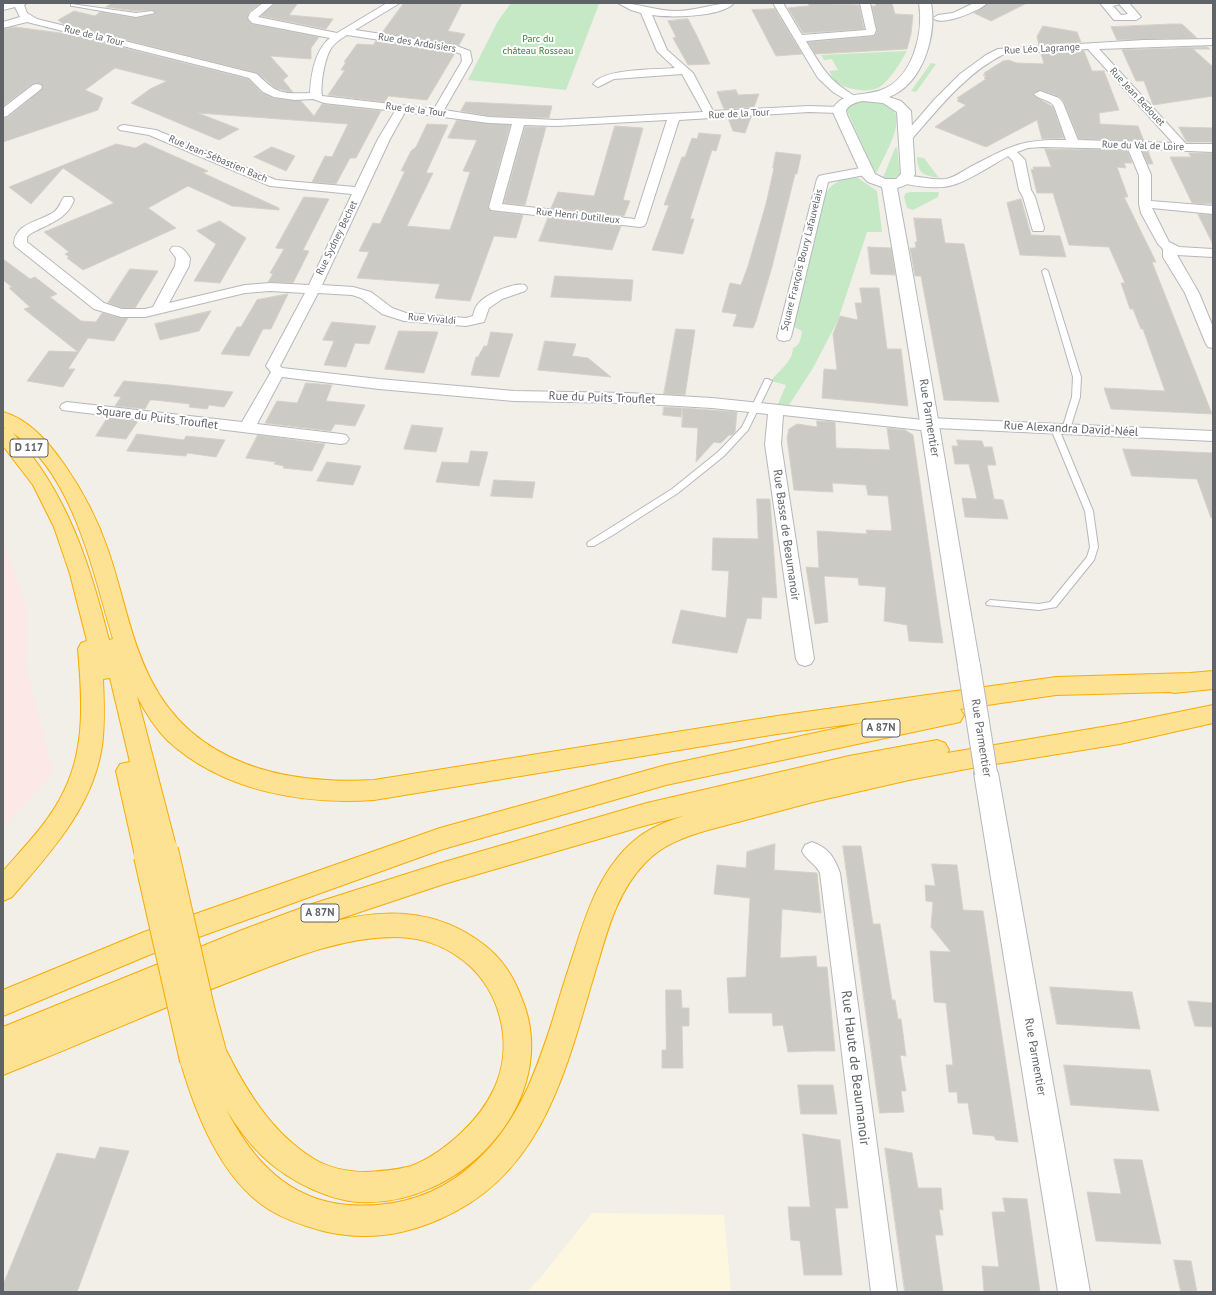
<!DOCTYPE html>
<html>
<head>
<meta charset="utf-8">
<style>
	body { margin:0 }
	#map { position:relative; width:1216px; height:1295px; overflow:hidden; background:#f1efe8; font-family:"PT Sans",sans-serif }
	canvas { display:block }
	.frame { position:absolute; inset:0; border:4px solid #5f6368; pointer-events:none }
</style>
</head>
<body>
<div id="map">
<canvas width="1216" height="1295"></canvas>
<div class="frame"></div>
</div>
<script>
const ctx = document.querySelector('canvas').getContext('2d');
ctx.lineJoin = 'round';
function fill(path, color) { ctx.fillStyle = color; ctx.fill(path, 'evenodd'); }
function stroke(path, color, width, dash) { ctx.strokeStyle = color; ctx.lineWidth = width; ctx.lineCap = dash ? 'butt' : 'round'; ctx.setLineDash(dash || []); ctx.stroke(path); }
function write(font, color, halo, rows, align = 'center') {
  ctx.font = font + ' "PT Sans",sans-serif'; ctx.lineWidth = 4; ctx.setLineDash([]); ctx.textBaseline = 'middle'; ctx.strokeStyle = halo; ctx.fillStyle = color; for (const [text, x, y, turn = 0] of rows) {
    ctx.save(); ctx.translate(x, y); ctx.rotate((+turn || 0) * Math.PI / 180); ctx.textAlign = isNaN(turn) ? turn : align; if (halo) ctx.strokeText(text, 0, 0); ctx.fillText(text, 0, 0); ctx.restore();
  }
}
fill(new Path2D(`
	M592,1213L724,1215L731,1292H526L542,1276Z`), '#fef7e0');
fill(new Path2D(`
	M3,536L26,606V666L53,772L3,828Z`), '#fce8e6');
fill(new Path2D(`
	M511,3H594L599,4L566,90L468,80L498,21Z
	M907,51C900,63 892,77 881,86C871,94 848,90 838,83C834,81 832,76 829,71L838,70L832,59L824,60L821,55Z
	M931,63L936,64L916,92L911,91Z
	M862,101C920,98 891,142 877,172H875L847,111C848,104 856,102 862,101Z
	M897,147L900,174L893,179L883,178L895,148Z
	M917,157L924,158L939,178C923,175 918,174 917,157Z
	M858,178L877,191L882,232H867L838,320L813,368L789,405L778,404L786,385L771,381C777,372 793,362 793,348C800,345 801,339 802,331L794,327L795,322L826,193C833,181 845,178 858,178Z
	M911,192H939L938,197L913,210L907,208L904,197L906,193Z`), '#c5e8c5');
const building = new Path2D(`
	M112,3H261L249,12L247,19L252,24L319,37L311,48V59L270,56L288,76L283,80L293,92L286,91L276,88L257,73L63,24L58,20L74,11L95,16L100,12L136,18L156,14L152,10L136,11L106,7Z
	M275,3H298L289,15L333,19L326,29L261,16Z
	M404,3H462L448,31L465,34L459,45L382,33Z
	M808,3L859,5L864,29L803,33L788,8L806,6H809Z
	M875,3H892L895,14L913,15L911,34L907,49L815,54L808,42L875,36L877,30L872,6H876Z
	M988,3H1027L991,21L974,13Z
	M775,9L802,54L776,56L752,10Z
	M688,19L697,36L710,64L688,65L673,38L676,37L668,21Z
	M1172,24H1182L1197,38L1117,40L1111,27Z
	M1043,26L1077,32L1081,42L1039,45L1037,37Z
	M15,27L68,34L248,79L262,93L273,98L301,101L314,116L322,104L381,111L356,158H350L336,184L312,182L325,156L332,157L348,124L198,113L239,129L219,140L131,103L150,89L167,81L115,68L85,90L103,98L98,110L3,142V118L8,117L43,88L41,84H33L3,106V29Z
	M376,41L453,52L455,53L427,100L388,96L385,102L328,95L345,70H341L346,62H344L357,44L373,45Z
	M1207,47L1210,49H1193L1213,67V96L1153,105L1144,81H1136L1122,50Z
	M1084,51L1092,71H1104L1119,110L1099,113L1100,124L1138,126L1144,141L1079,139L1064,102L1060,97L1041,90L1033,93V95L1053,107L1064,138L1042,139L1037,120L986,147L935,127L966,105L957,101L959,99L957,98L986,79L984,78L986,76L983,75L986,74L984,73L1003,61L1008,60L1017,63L1044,64L1041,53Z
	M736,90L738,95L759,94L754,107L724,109L717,92Z
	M466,102L552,106L549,118L489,116L461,111Z
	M751,117L745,133L733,131L728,118Z
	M457,120L510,125L488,207L491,211L523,215L516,238L494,236L470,301L435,298L440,284L357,278L369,252L359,251L373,223L380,224L405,171H401L411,151L416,147L427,124L448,125L426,173H433L407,226L450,230L470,172L463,171L477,140L448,138Z
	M615,126L643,128L623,200L630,201L624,216L551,208L558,192L594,196Z
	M525,127H546L525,205L504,203Z
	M1179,127L1213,128V142H1187Z
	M699,133L721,135L716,151L712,150L697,197L690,219H694L683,254L652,250L669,205H664L682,157H685L692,138L697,139Z
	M145,143L208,171L203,173L279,208V210L232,206L188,186L148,208L176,228L83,270L67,258L69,257L65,254L69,252L44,232L114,203L63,168L31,204L9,187L116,144L135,148Z
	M272,147L295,156L286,171L254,157Z
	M1045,149L1127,150L1132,163H1124L1126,168L1117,167L1128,197H1124L1156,262H1152L1212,414L1111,409L1104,388L1165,391L1143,329H1141L1133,309H1130L1121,283H1125L1109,247L1069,245L1053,193H1037L1031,169L1034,170L1033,167H1051Z
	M1142,151H1148L1153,164H1148Z
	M776,152L801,155L797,174H795L772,267L756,321L753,328L733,326L737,314L722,312L730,283L741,285L748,266L766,204L774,168H773Z
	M1189,153H1213V204L1192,203L1170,157H1191Z
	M304,197L329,199L303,250L309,251L293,283L268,282L273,274L270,273L284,249L276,248Z
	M1021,199L1031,235L1060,236L1066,257L1020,255L1007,203Z
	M1198,214L1213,215V244Z
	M548,218L621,226L612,250L539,241Z
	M914,218L941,219L945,243L964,244L999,402L944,400L921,276H915L910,248H916L915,242H917Z
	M220,221L246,238L220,283L194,281L216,244L197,231Z
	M868,247L891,248L895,275L871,274Z
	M3,259L30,279L35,277L57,294L50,297L81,321L96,322L102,313L121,318H128L114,341L88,338L68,369H75L63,387L27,381L49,351L78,352L24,309L30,307L9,288L12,287L3,280Z
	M130,269L158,271L135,308H122L108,303Z
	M555,276L633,280L631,301L551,297Z
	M860,288H879L887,349H901L908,406L822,398L824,369L837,370L833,334L840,316L858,320L855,303H862Z
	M288,294L271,329H263L249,356L221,354L237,327H241L257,300Z
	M211,311L199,331L160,340L155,324Z
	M332,322L376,326L369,344L355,343L346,367L324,365L334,341L323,340Z
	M676,329L695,330L685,395L664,394Z
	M399,331L438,332L424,373L385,369Z
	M491,332L513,334L499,377L471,375L476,357H478L484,346H487Z
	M545,341L576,344L572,356L588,358L611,377L538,370Z
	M124,381L169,385L233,392L224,407L209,405L207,409L189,407L190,404L154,400H150L145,409L115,406L121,397L114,396Z
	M306,383L332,385L326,401L365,405L355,426L335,424L331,431L265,423L277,401L297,403Z
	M664,407L682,408L681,417L663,415Z
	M683,408L737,412L735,432L732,435H729L721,443L714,442L696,462L698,428L682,427Z
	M108,417L138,421L126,439L96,436Z
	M817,421L835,422L836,448L890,450L887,428L905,430L913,435L943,643L909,641L907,625L884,621L886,587L859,585L858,578L824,576L828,622L815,624L806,567L819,568L817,531L867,534L866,530L892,531L888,496L868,495L866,485L832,483L833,492L794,490L787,438L789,429L797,424L817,427Z
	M412,425L443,428L436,452L404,449Z
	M137,434L184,440L186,436L225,440L216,457L187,453L186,456L127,451Z
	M258,435L325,444L312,471L283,468L284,466L274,464L276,462L246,458Z
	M957,440L982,441L984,447H992L996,465H987L994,499L1003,500L1008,519L965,517L962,498L977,499L969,464H955L952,446H958Z
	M1123,449L1213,453V517L1211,518L1197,479L1132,476Z
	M471,451L488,452L479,486L436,482L442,462L468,463Z
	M327,462L361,466L353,485L317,481Z
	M494,480L535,482L532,498L491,496Z
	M757,499H770L777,598L762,597L761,619L747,618L737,653L672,643L681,610L726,618L729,571L712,570L713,538L758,539Z
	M775,844L774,870L817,873L821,913L782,909L780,958L816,956L817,967H827L835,1051H814L788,1052L783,1025L773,1026L772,1013H729L727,978L746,977L750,898L714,894L717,865L746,868L747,852Z
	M843,846H861L873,924H880L892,1000H895L898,1019H901L906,1056L900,1055L906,1091H901L904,1112L880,1113Z
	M932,864L957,865L963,910L983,911L1018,1142L996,1140L994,1136L973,1134L968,1103H958L957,1092H949L946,1065H953L946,1003L934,1002L930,951L951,952L931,927L933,902L926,901L925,885L935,886Z
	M1050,987L1132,992L1140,1029L1057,1024Z
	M666,990H681L682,1008H689V1026H682L683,1068H662V1050H666Z
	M1188,1001L1213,1003V1027L1195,1026Z
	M1064,1065L1150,1070L1159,1111L1071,1105Z
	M798,1085H833L837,1114H801Z
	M803,1134L840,1140L848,1208H835L842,1275H804L800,1241L791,1240L788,1207H810Z
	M100,1147L129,1151L77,1292H3V1285L57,1153L95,1159Z
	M885,1148L912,1153L918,1188H941L943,1210L939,1209L943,1235H935L943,1292H905Z
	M1114,1159L1142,1160L1161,1244L1096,1241L1087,1192L1121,1194Z
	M1003,1198L1027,1199L1040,1292H984L982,1266L999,1267L992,1212H1005Z
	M1174,1260L1191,1261L1197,1292H1181Z`);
fill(building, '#cccac5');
stroke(building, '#d6d1c6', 1);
const service = new Path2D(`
	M71,4L136,13L152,11L155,13L136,17L73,6H71Z
	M1045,269L1048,271L1081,377L1080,397L1070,429L1066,432L1062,429L1072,397L1073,377L1042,271Z
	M765,379H768L772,381L748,430L724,456L678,493L613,535L594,546H588L587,544L588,542L672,489L718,452L742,427Z
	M1055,426L1059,429L1093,511L1098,547L1094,560L1056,607L1039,610L987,605L986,603L990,600L1039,604L1050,602L1087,557L1090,547L1085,511L1051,429Z`);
const minor = new Path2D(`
	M8,3H27L24,5L27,13L37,19L257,74C277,94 282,94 310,93C311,74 315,50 330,38L252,23L248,18L250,13L263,3H274L258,17L337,33L387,3H400L355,30L454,45L470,51L472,61L444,110L489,117L557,120L703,112L682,74L614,79L598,87L593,84C604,68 655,70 675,68L657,51L641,13L631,10L618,3C638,3 656,11 676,11C696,11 714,3 734,3C722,17 670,18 652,15L667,50L693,73L713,111L809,106L839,107L843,108L845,110L843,112L839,113L809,112L679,120L646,223L644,226L640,227L491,210L489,207L512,124L489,123L405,112L390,139L322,285L353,287L371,292L392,308L406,313L466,318L473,316C474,312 475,307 478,304C485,295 513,282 525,285L527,288L525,291L502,299L489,308L484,322L466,326L404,321L382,314L361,298L352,295L318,293L280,366L282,368L379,379L514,391L628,393L712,398L923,420L929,418L1213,431V441L936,428L930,431L783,415L781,444L814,659L811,664L805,666L799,664L796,659L765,444L768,414L712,408L628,403L514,401L379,389L282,377L257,424L341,434L346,435L349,439L346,443L341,444L62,410L60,407L62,404L67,402L242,422L271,372L266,366L305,293L270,291L245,293L145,317H121L94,309L15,246L14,243C16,222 41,222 55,211C60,207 60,202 64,197H72L74,200C67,220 47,224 30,234L27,237V242L104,303L122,309H145L153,307L175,266L176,258L170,250L172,247C182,245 185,251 190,258L189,266L169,303L245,285L270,283L309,285L352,194L270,186L149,135L120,130L118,128L120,126L124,125L156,130L276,180L355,187L378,139L395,111L324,103L313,99L295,100L274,97L263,92L249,78L238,75L27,22L3,28V22L20,17L15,7L3,10V4ZM347,35L453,51L461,54L462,61L434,109L322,96C320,84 325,56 332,47C336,42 342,38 347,35ZM667,120L635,219L502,204L524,125L557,126Z
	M773,3H783L802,35L866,30L860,3H870L876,30L874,35L806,41C822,68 828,80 856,97L858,99L856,101H848L833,92L818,78Z
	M974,3H987C980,11 941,27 933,18L938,15L953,13Z
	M1100,3H1129L1141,17L1136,20H1114ZM1120,4V5L1128,14L1121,15L1113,6Z
	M1213,39V45L1099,49L1186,144H1213V152L1140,149L1151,175V201L1213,206V214L1152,208L1169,242L1179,247L1213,249V257L1177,255L1199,293L1213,327V348L1208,347L1206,344L1185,293L1163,257V249L1158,244L1141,213L1139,204V175L1128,149L1042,147L1028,148L1017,152L1025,160L1031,190L1035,197L1044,228L1043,231H1033L1032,228L1023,197L1019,190L1013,161L1008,156C992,165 970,180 953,185C938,190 916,186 901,183L899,180L901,177C915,174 931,181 946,179C956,177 967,168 976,164C1012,145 1024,139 1066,140L1054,106C1049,99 1039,100 1034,94L1040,91L1059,98L1063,103L1078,140L1173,143L1088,49L1004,54C966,73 938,109 911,140H903L901,138L903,136L934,100L960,74L986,55L998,49L1144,40Z
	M37,84L41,85L42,87L41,89L7,116L3,117V108L33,85Z
	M866,167L870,168L872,171L870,174L828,182L791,337L789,340L784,341L779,340L777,337L817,179L819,176L823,175Z
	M812,842C829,848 834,857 840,873L897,1292H871L820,873C816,864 806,860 802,851L805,845Z`);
const tertiary = new Path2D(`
	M919,3H931C937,35 923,84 889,97L901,101L911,111L915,174C911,183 907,185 897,188C927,347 952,507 980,666L977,672L969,675L961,672L958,666C933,506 909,346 882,187L868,182L862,176L832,110C843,90 863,97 881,90C913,79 924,32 919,3ZM863,101L883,103L897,112L901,174L896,179H885L875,174L847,115L846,110C850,104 856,102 863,101Z
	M986,763L994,766L998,773L1090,1292H1058L974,773L978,766Z`);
const motorway = new Path2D(`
	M3,412C29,419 49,443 64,464C82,490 98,520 108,550C123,593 130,639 151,680C194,765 286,785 374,780L777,716L1056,677L1190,673L1213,671V689L1174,693L1170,692L1056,695L960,709L964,715L960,722L666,785L440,850L149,955L3,1016V990L144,932L440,828L666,765L866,722L777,734L374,800C302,805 223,791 168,741C155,728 145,712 137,696L177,850L173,858L164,861L159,859L157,864L148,867L139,864L135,856L116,771L120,764L130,762L110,678L103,679C104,702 105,724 102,746C93,807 50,853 12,897L3,901V871C25,846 50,821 64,791C86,747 82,696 78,649L81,643L87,641L70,574L54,527L33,485L3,446V428L6,429L3,427ZM13,433C74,475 93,572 113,639L109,640C90,564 67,492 13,433Z
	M1213,705V723L1120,744L977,767L909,780L813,802L708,830C684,837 662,845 645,863C619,890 609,925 599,959C568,1059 548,1173 440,1219C402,1236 364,1241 323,1231C304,1226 284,1219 268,1209C220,1178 195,1112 180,1060L184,1050L194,1046L200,1048L202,1042L212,1038L222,1042C244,1087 270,1132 314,1159C329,1168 349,1172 367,1172C382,1171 397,1170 411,1166C430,1159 447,1146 461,1133C475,1120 486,1106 494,1089C513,1049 503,999 472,968C451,948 424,937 395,937C343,937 292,958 245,976C163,1007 84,1043 3,1075V1027L242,930L312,904L444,862L647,803L849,756L937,740L945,743L949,750L947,753L1120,724ZM683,816C666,822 649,828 635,840C603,866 588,908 576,946C568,970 560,995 553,1019C534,1078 516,1129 466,1170C431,1198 392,1208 348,1205C288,1200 252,1160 226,1109C249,1147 273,1172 314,1190C328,1196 343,1201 358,1202C460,1209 563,1100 522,999C514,977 502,958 483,944C435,907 380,908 324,924L444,884L647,825Z`);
stroke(service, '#b5b8bc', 2);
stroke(minor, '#b5b8bc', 2);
stroke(tertiary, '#b5b8bc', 2);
stroke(motorway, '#f9ab00', 2);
fill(service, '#fff');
fill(minor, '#fff');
fill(tertiary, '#fff');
fill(motorway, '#fde293');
const tertiaryBridge = new Path2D(`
	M969,666L986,773`);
const motorwayBridge = new Path2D(`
	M164,850L201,1012L212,1052
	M148,856L194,1060`);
stroke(tertiaryBridge, '#b5b8bc', 24, []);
stroke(motorwayBridge, '#f9ab00', 30, []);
stroke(tertiaryBridge, '#fff', 22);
stroke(motorwayBridge, '#fde293', 28);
write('10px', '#5f6368', '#fff', [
	["Rue de la Tour",94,36,14],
	["Rue des Ardoisiers",417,43,9],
	["Rue Léo Lagrange",1042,49,-3],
	["Rue Jean Bedouet",1137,97,47],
	["Rue de la Tour",416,110,7],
	["Rue de la Tour",739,114,-3],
	["Rue du Val de Loire",1143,146,2],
	["Rue Jean-Sébastien Bach",218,159,23],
	["Rue Henri Dutilleux",578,216,6],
	["Rue Sydney Bechet",337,238,-64],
	["Square François Boury Lafauvelais",802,260,-76],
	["Rue Vivaldi",432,319,5]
]);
write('10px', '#348238', '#fff', [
	["Parc du",538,39],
	["château Rosseau",538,51]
]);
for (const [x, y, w] of [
	[29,448,38],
	[881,728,38],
	[320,913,38]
]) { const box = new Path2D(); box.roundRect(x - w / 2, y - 9, w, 18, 3); ctx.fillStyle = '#fff'; ctx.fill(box); stroke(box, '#5f6368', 1); }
write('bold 11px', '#5f6368', null, [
	["D 117",29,448],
	["A 87N",881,728],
	["A 87N",320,913]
]);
write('12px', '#5f6368', '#fff', [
	["Rue du Puits Trouflet",602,398,2],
	["Square du Puits Trouflet",157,418,7],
	["Rue Parmentier",929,418,81],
	["Rue Alexandra David-Néel",1071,429,3],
	["Rue Basse de Beaumanoir",786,535,82],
	["Rue Parmentier",981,738,81],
	["Rue Parmentier",1035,1057,80]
]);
write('14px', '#5f6368', '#fff', [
	["Rue Haute de Beaumanoir",855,1068,83]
]);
</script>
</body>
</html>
